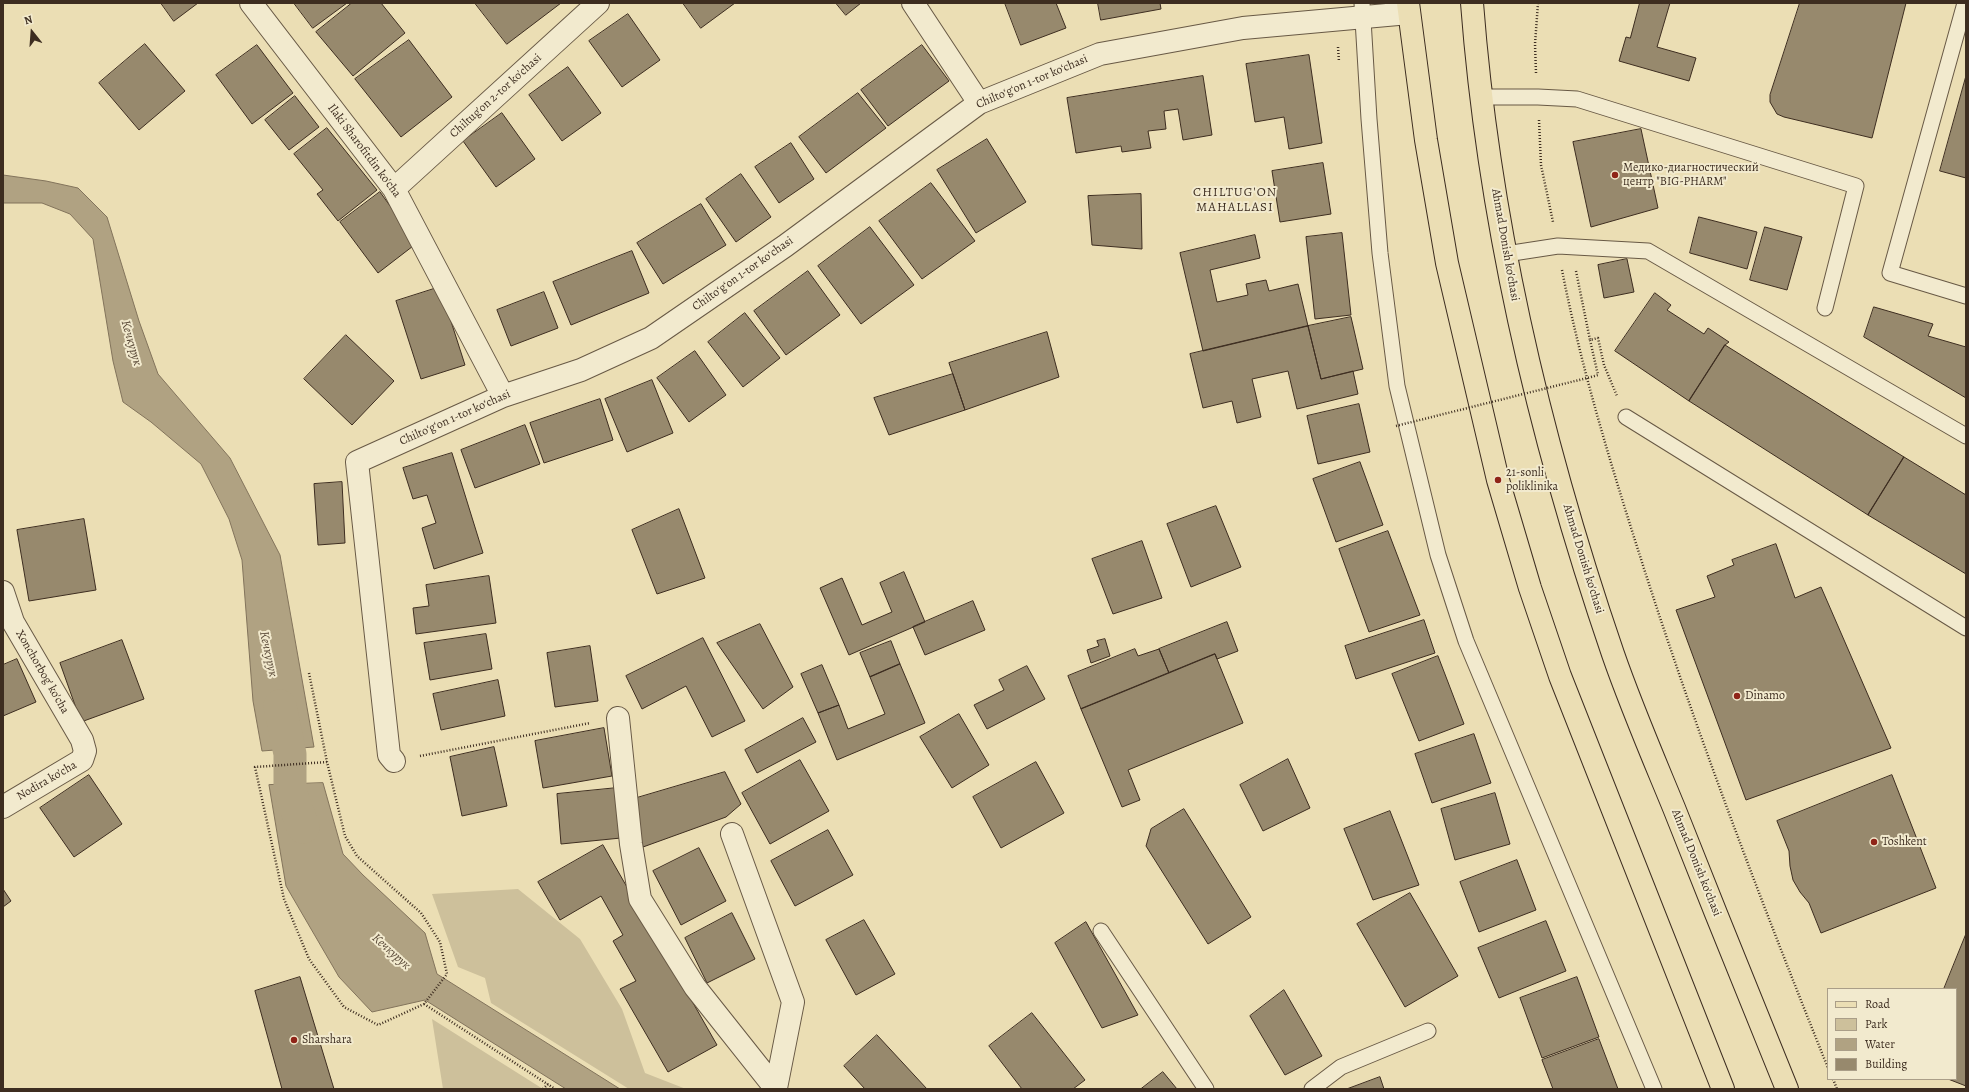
<!DOCTYPE html>
<html>
<head>
<meta charset="utf-8">
<style>
	body { margin:0 }
	#map { position:relative; width:1969px; height:1092px; overflow:hidden; background:#ebdeb4; font-family:Alegreya,serif }
	canvas { display:block }
	.frame { position:absolute; inset:0; border:4px solid #3d2d20; pointer-events:none }
	.legend { position:absolute; left:1827px; top:988px; width:130px; height:92px; box-sizing:border-box; background:#f2eace; border:1px solid #aa9e88; margin:0; padding:5px 7px; list-style:none; font-size:12px; color:#3d2d20 }
	.legend li { display:flex; align-items:center; gap:8px; height:20px }
	.legend b { width:20px; border:1px solid #aa9e88 }
	.north { position:absolute; left:12px; top:12px; width:40px; height:40px; -webkit-text-stroke:3px #f2eace; paint-order:stroke; rotate:343deg; font-size:11px; font-weight:700; line-height:16px; text-align:center; color:#3d2d20 }
	.north::after { content:''; display:block; margin:auto; width:14px; height:18px; background:#3d2d20; clip-path:polygon(50% 0,100% 100%,50% 72%,0 100%) }
</style>
</head>
<body>
<div id="map">
<canvas width="1969" height="1092"></canvas>
<div class="frame"></div>
<ul class="legend">
<li><b style="height:5px;background:#ebdeb4"></b>Road</li>
<li><b style="height:11px;background:#cdc09b"></b>Park</li>
<li><b style="height:11px;background:#b0a282"></b>Water</li>
<li><b style="height:11px;background:#97896d"></b>Building</li>
</ul>
<div class="north">N</div>
</div>
<script>
const ctx = document.querySelector('canvas').getContext('2d');
ctx.lineJoin = 'round';
function fill(path, color) { ctx.fillStyle = color; ctx.fill(path, 'evenodd'); }
function stroke(path, color, width, dash) { ctx.strokeStyle = color; ctx.lineWidth = width; ctx.lineCap = dash ? 'butt' : 'round'; ctx.setLineDash(dash || []); ctx.stroke(path); }
function write(font, color, halo, rows, align = 'center') {
  ctx.font = font + ' Alegreya,serif'; ctx.lineWidth = 4; ctx.setLineDash([]); ctx.textBaseline = 'middle'; ctx.strokeStyle = halo; ctx.fillStyle = color; for (const [text, x, y, turn = 0] of rows) {
    ctx.save(); ctx.translate(x, y); ctx.rotate((+turn || 0) * Math.PI / 180); ctx.textAlign = isNaN(turn) ? turn : align; if (halo) ctx.strokeText(text, 0, 0); ctx.fillText(text, 0, 0); ctx.restore();
  }
}
fill(new Path2D(`
	M518,889L580,939L622,1009L645,1073L686,1089H629L491,1003L485,978L458,967L432,894Z
	M432,1019L543,1089H443Z`), '#cdc09b');
const water = new Path2D(`
	M3,175L46,181L78,188L107,217L139,321L158,374L230,458L280,555L314,747L262,751L253,701L242,560L229,519L201,464L151,422L123,402L113,361L93,239L70,214L42,203H3Z
	M323,783L343,854L363,875L425,933L437,974L620,1089H566L425,1000L372,1012L339,977L286,886L269,785Z`);
fill(water, '#b0a282');
stroke(water, '#82735b', 1);
stroke(new Path2D(`
	M280,706L290,754V791L303,827`), '#b0a282', 33);
const building = new Path2D(`
	M161,3H198L174,21Z
	M294,3H347L313,28Z
	M352,3H381L405,33L353,76L316,32Z
	M475,3H561L507,44Z
	M683,3H735L701,28Z
	M836,3H861L846,15Z
	M1005,3H1056L1066,28L1021,45Z
	M1098,3H1160L1161,9L1101,20Z
	M1640,3H1670L1657,47L1696,58L1689,81L1619,61L1626,37L1630,38Z
	M1800,3H1906L1872,138L1784,117L1777,114L1770,102V95Z
	M628,14L660,60L622,87L589,41Z
	M409,40L452,97L401,137L355,79Z
	M145,44L185,91L139,130L99,83Z
	M257,45L293,93L252,124L216,75Z
	M922,45L949,81L888,126L861,90Z
	M1309,55L1322,143L1289,149L1284,117L1255,122L1246,64Z
	M568,67L601,113L562,141L529,95Z
	M1203,76L1212,135L1183,140L1178,109L1164,111L1166,129L1148,131L1151,148L1122,152L1121,146L1076,153L1067,98Z
	M1966,76V178L1940,171Z
	M858,93L886,128L826,173L799,137Z
	M295,96L319,127L289,150L265,120Z
	M502,113L535,159L496,187L463,141Z
	M327,128L377,190L338,221L317,194L323,190L294,154Z
	M1641,129L1658,208L1591,227L1573,142Z
	M987,139L1026,202L976,233L937,170Z
	M791,143L814,179L779,203L755,167Z
	M1323,163L1331,214L1280,222L1272,171Z
	M741,174L771,217L736,242L706,199Z
	M931,183L975,241L922,279L879,221Z
	M380,192L417,243L378,273L340,222Z
	M1141,194L1142,249L1092,245L1088,196Z
	M701,204L726,245L663,284L637,243Z
	M1699,217L1757,232L1747,269L1690,253Z
	M870,227L914,285L861,324L818,266Z
	M1765,227L1802,237L1787,290L1750,280Z
	M1342,233L1351,315L1315,319L1306,237Z
	M1255,235L1260,258L1210,270L1217,302L1248,295L1246,284L1266,280L1269,291L1298,284L1308,326L1203,351L1180,253Z
	M632,251L649,293L571,325L553,282Z
	M1627,259L1634,292L1604,298L1598,265Z
	M808,271L840,315L786,355L754,311Z
	M440,287L465,365L421,379L396,301Z
	M544,292L558,328L511,346L497,310Z
	M1655,293L1671,305L1667,310L1704,334L1708,328L1729,342L1725,345L1689,401L1615,351Z
	M1874,307L1933,324L1928,336L1966,347V398L1864,337Z
	M745,313L780,358L743,387L708,342Z
	M1351,317L1363,369L1321,379L1308,326Z
	M1308,326L1321,379L1353,371L1358,394L1297,409L1288,371L1252,379L1261,417L1237,423L1232,401L1203,408L1190,354Z
	M1047,332L1059,377L965,410L949,363Z
	M346,335L394,381L352,425L304,379Z
	M1725,345L1904,457L1868,515L1689,401Z
	M695,351L726,395L689,422L657,378Z
	M953,374L965,410L889,435L874,398Z
	M652,380L673,433L627,452L605,399Z
	M600,399L613,440L544,463L530,423Z
	M1359,404L1370,452L1318,464L1307,416Z
	M525,425L540,464L475,488L461,450Z
	M452,453L483,553L434,569L422,528L436,523L427,495L413,499L403,468Z
	M1904,457L1966,495V574L1868,515Z
	M1360,462L1383,525L1336,542L1313,479Z
	M342,482L345,543L318,545L314,484Z
	M1216,506L1241,567L1191,587L1167,524Z
	M679,509L705,578L657,594L632,530Z
	M84,519L96,590L29,601L17,530Z
	M1388,531L1420,615L1369,632L1339,549Z
	M1142,541L1162,598L1113,614L1092,559Z
	M1776,544L1795,598L1821,587L1891,748L1746,800L1676,610L1715,597L1707,576L1734,565L1732,560Z
	M904,572L925,622L849,655L820,588L842,578L862,625L892,612L880,583Z
	M489,576L496,623L416,634L413,608L429,606L426,585Z
	M973,601L985,630L925,655L913,627Z
	M1424,620L1435,653L1356,679L1345,646Z
	M1227,622L1238,651L1217,659L1215,654L1169,673L1159,649Z
	M760,624L793,687L763,709L717,643Z
	M486,634L492,669L430,680L424,643Z
	M703,638L745,721L712,737L686,686L642,709L626,676Z
	M1105,639L1110,656L1091,663L1087,650L1099,646L1097,641Z
	M122,640L144,699L81,722L60,663Z
	M891,641L900,664L870,677L860,653Z
	M590,646L598,701L555,707L547,653Z
	M1135,649L1138,656L1159,649L1169,673L1081,709L1068,676Z
	M1215,654L1243,723L1128,770L1140,800L1122,807L1081,709Z
	M1438,656L1464,724L1419,741L1392,674Z
	M17,659L36,702L3,716V665Z
	M900,664L925,723L837,760L818,713L839,705L848,729L885,714L870,677Z
	M822,665L839,705L818,713L801,674Z
	M1027,666L1045,699L987,729L974,705L1004,690L999,680Z
	M498,680L505,716L441,730L433,694Z
	M959,714L989,765L952,788L920,737Z
	M803,718L816,742L757,773L745,750Z
	M604,728L612,776L543,788L535,741Z
	M1474,734L1491,783L1432,803L1415,754Z
	M494,747L507,806L462,816L450,757Z
	M1288,759L1310,808L1263,831L1240,785Z
	M800,760L829,811L770,844L742,793Z
	M1036,762L1064,813L1001,848L973,797Z
	M725,772L741,804L726,817L643,847L630,800Z
	M89,775L122,824L74,857L40,808Z
	M1892,775L1936,888L1821,933L1809,903L1800,892L1793,880L1790,866L1789,851L1777,821Z
	M617,788L621,838L561,844L557,794Z
	M1495,793L1510,844L1455,860L1441,809Z
	M1184,809L1251,917L1208,944L1146,846L1151,829Z
	M1390,811L1419,885L1373,900L1344,829Z
	M828,830L853,875L795,906L771,861Z
	M603,845L717,1045L668,1072L620,989L636,981L613,941L623,935L601,896L560,920L538,882Z
	M699,848L726,901L681,925L653,871Z
	M1517,860L1536,910L1479,932L1460,882Z
	M3,889L11,901L3,907Z
	M1410,893L1458,976L1405,1007L1357,924Z
	M732,913L755,959L707,983L685,938Z
	M864,920L895,974L856,995L826,940Z
	M1546,921L1566,971L1499,998L1478,948Z
	M1086,922L1138,1015L1102,1028L1055,943Z
	M1966,934V1086L1948,1079H1956V989H1944Z
	M300,977L334,1089H282L255,991Z
	M1577,977L1599,1037L1542,1058L1520,998Z
	M1284,990L1322,1056L1285,1075L1250,1016Z
	M1032,1013L1085,1080L1073,1089H1022L989,1046Z
	M877,1035L927,1089H865L844,1066Z
	M1599,1039L1618,1089H1553L1542,1060Z
	M1163,1072L1177,1089H1141Z
	M1380,1077L1384,1089H1347Z`);
fill(building, '#97896d');
stroke(building, '#3d2d20', 1);
const service = new Path2D(`
	M1362,3L1369,119L1380,253L1397,386L1438,555L1466,641L1654,1089
	M1965,3L1890,273L1966,296
	M1482,97H1538L1577,99L1856,186L1825,308
	M1506,254L1558,246L1648,251L1966,436
	M1626,417L1966,628
	M1101,931L1206,1089
	M1312,1089L1341,1067L1428,1031`);
const minor = new Path2D(`
	M251,3L394,189L503,396
	M913,3L979,103
	M394,189L598,3
	M3,592L13,622L82,740L85,751L82,760L3,807
	M618,718L631,844L640,899L695,987L776,1089
	M394,761L389,755L357,462L503,396L581,370L651,338L785,246L979,103L1100,54L1243,28L1409,13
	M732,834L793,1002L776,1088`);
const primary = new Path2D(`
	M1408,3L1426,140L1447,263L1498,480L1530,588L1560,676L1723,1089
	M1472,3C1489,225 1541,444 1613,654C1631,706 1653,757 1674,808C1711,902 1749,995 1787,1089`);
stroke(service, '#685945', 17);
stroke(minor, '#685945', 24);
stroke(primary, '#3d2d20', 24);
stroke(new Path2D(`
	M1338,47L1339,62
	M1536,73L1535,44L1538,3
	M1539,120L1541,165L1553,222
	M1562,270C1581,367 1610,462 1640,556C1695,729 1760,899 1828,1068
	M1576,271L1590,340
	M1591,377L1598,375L1590,340L1598,338L1604,365L1617,396
	M309,673L327,762L345,836L357,856L421,913L440,942L447,974L424,1004L378,1025L344,1007L309,959L284,899L255,767L327,762
	M420,756L590,723
	M424,1004L555,1089
	M1833,1079L1837,1089
	M543,1089L548,1084`), '#3d2d20', 2.5, [1, 2]);
stroke(service, '#f2eace', 15);
stroke(minor, '#f2eace', 22);
stroke(primary, '#ebdeb4', 22);
stroke(new Path2D(`
	M1396,426L1591,377`), '#3d2d20', 2.5, [1, 2]);
for (const [x, y, r, color] of [
	[1615,175,4,"#8f2418"],
	[1498,480,4,"#8f2418"],
	[1737,696,4,"#8f2418"],
	[1874,842,4,"#8f2418"],
	[294,1040,4,"#8f2418"]
]) { const dot = new Path2D(); dot.arc(x, y, r, 0, 2 * Math.PI); ctx.fillStyle = color; ctx.fill(dot); stroke(dot, '#f2eace', 1.5); }
write('12px', '#3d2d20', '#f2eace', [
	["Chiltoʻgʻon 1-tor koʻchasi",1032,82,-23],
	["Chiltug'on 2-tor ko'chasi",496,96,-42],
	["Ilaki Sharofitdin ko'cha",364,151,53],
	["Ahmad Donish ko'chasi",1505,245,80],
	["Chiltoʻgʻon 1-tor koʻchasi",743,274,-35],
	["Chiltoʻgʻon 1-tor koʻchasi",455,418,-24],
	["Ahmad Donish ko'chasi",1583,559,73],
	["Xonchorbog' ko'cha",42,672,60],
	["Nodira ko'cha",47,781,-30],
	["Ahmad Donish ko'chasi",1696,863,68]
]);
write('12px', '#3d2d20', '#f2eace', [
	["Медико-диагностический",1623,168],
	["центр \"BIG-PHARM\"",1623,182],
	["21-sonli",1506,473],
	["poliklinika",1506,487],
	["Dinamo",1745,696],
	["Toshkent",1882,842],
	["Sharshara",302,1040]
], 'left');
ctx.letterSpacing = '1px';
write('13px', '#3d2d20', '#f2eace', [
	["CHILTUG'ON",1235,193],
	["MAHALLASI",1235,208]
]);
ctx.letterSpacing = '0px';
write('italic 13px', '#5a4a38', '#f2eace', [
	["Кечкурук",131,343,74],
	["Кечкурук",268,654,78],
	["Кечкурук",391,952,42]
]);
</script>
</body>
</html>
